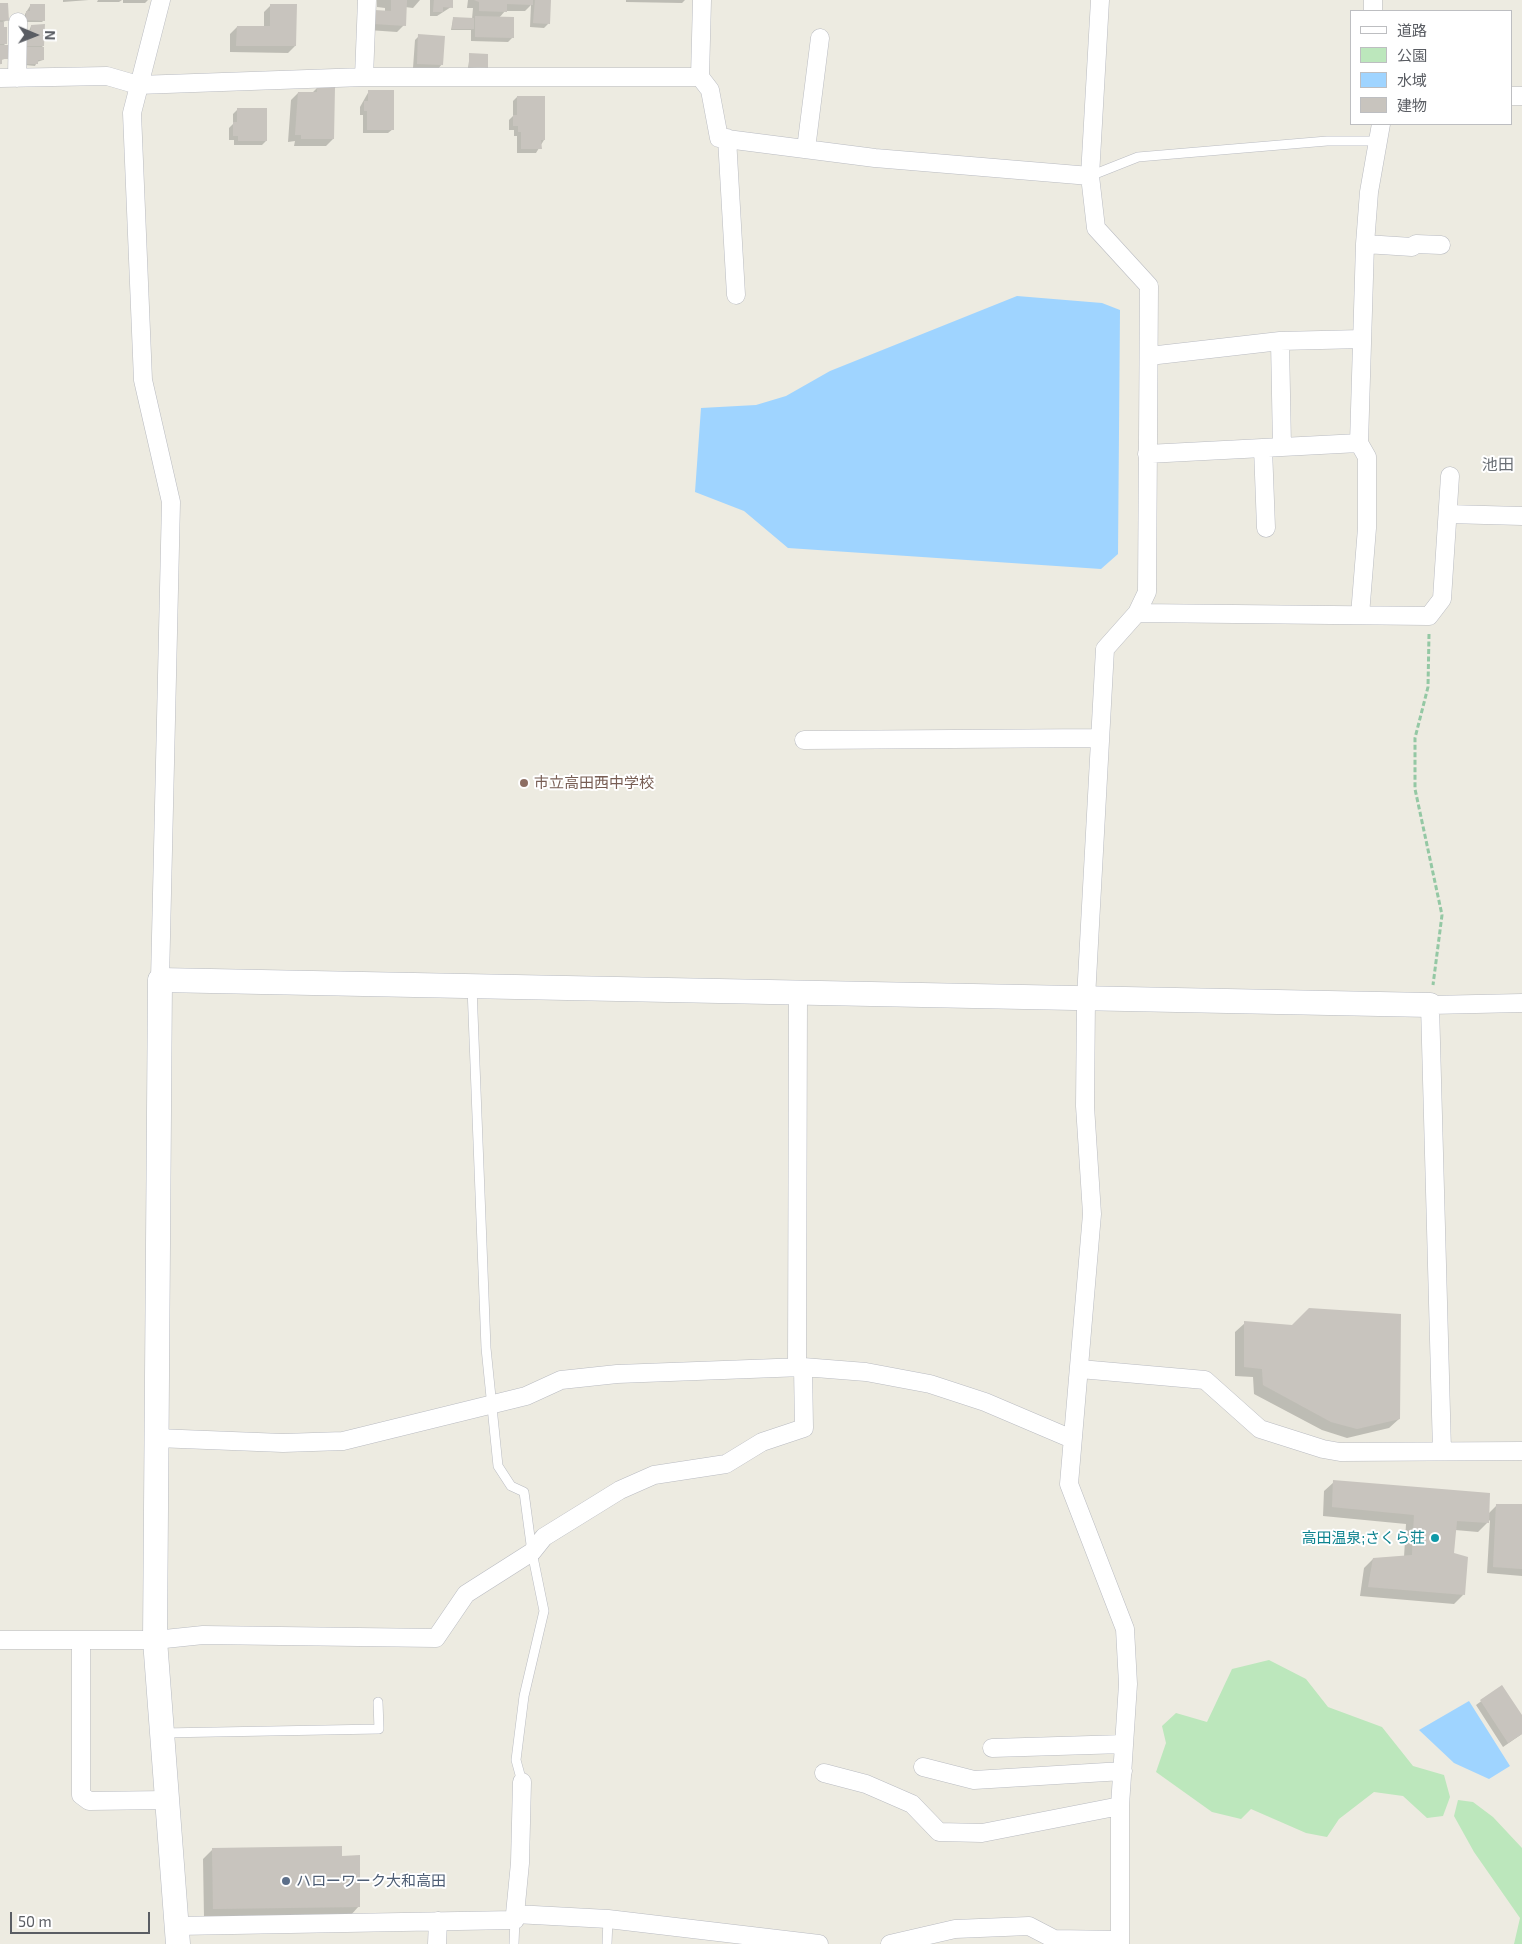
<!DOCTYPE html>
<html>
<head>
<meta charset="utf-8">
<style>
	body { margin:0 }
	#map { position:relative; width:1522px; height:1944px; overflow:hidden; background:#edebe1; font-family:"Exo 2","Noto Sans JP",sans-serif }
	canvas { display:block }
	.legend { position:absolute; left:1350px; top:10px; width:162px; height:115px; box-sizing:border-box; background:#fff; border:1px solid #bdbec1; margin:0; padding:6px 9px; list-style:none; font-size:15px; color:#5a5d63 }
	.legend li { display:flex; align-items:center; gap:10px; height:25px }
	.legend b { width:25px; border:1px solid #bdbec1 }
	.north { position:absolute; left:10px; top:10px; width:50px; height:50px; -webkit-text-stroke:4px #fff; paint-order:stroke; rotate:91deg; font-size:14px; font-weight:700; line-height:20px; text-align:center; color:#5a5d63 }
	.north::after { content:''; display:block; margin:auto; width:18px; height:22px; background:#5a5d63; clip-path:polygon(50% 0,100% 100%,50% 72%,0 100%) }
	.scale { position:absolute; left:10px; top:1912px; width:140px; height:22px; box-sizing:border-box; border:2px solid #5a5d63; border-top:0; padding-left:6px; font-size:15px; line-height:18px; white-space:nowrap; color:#5a5d63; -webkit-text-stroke:4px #fff; paint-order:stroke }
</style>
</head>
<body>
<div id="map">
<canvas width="1522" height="1944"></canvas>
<ul class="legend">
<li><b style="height:6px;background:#fff"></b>道路</li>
<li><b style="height:14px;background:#bce7bc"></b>公園</li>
<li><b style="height:14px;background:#9fd4ff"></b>水域</li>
<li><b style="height:14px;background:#c8c4be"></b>建物</li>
</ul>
<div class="north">N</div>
<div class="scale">50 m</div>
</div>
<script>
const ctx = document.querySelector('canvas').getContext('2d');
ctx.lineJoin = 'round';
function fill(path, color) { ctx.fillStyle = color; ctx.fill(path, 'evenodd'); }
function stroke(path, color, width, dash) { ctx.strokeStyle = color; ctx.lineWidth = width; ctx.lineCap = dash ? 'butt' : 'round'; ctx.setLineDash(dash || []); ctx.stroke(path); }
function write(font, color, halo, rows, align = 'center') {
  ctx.font = font + ' "Exo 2","Noto Sans JP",sans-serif'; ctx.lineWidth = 4; ctx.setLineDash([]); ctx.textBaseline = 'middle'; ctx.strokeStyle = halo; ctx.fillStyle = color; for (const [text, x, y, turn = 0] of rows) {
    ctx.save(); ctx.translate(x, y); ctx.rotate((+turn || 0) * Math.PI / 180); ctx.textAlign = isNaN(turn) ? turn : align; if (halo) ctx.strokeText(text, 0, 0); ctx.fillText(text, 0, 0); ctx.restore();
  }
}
fill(new Path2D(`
	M1269,1660L1306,1679L1328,1707L1382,1727L1413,1766L1444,1775L1450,1797L1443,1816L1427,1818L1403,1796L1374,1792L1339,1819L1327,1837L1306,1833L1251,1809L1241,1819L1212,1812L1156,1772L1166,1743L1162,1726L1176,1713L1207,1722L1232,1669Z
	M1458,1800L1473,1802L1493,1817L1522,1848V1944H1514L1520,1918L1474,1852L1454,1816Z`), '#bce7bc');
fill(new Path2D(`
	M1017,296L1102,303L1120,310L1118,554L1101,569L788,548L744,511L695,492L701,408L756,405L786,396L830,371Z
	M1469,1701L1510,1766L1489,1779L1454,1763L1419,1730Z`), '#9fd4ff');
fill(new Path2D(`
	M63,0H89L63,2Z
	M98,0H122L119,2H97Z
	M123,0H148L145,3H123Z
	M377,0H420L413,8L405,7L404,25L397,32L368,30L385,12V8L377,7Z
	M430,0H452L451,7L437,16H430Z
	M468,0H549L548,24L544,28L530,27L531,5L525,11H505L499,18L513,37L508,42L471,41V30H451L453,19H472L473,8H467Z
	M626,0H685L682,3L626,2Z
	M0,4L8,20L3,22L6,43L3,46L8,58L1,60L0,65Z
	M271,5L295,46L288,53L230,52V34L237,27L264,28V12Z
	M30,6L44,20L42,22H25V14Z
	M31,26L43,46L40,49L43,60L37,62L35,66L25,65V33L29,31Z
	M419,36L442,64L438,69L413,68L415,40Z
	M470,54L487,67L468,68Z
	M317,88L333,139L326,146H294L295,141L288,142L291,100L298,93H312Z
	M369,91L393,129L388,133H363V115H360V107Z
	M517,97L544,140L536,153H517V136H514V130H509V120L513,116V101Z
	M237,110L266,141L262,145H234V140H229V128L233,124V114Z
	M1245,1323L1399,1419L1389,1428L1347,1438L1322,1430L1254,1394L1253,1377L1235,1376V1332Z
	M1334,1482L1488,1514L1497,1505H1522V1576L1487,1573L1490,1520L1478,1532L1455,1530L1453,1554L1463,1595L1454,1604L1360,1596L1364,1568L1373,1559L1404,1557L1406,1524L1323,1516L1324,1491Z
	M1502,1686L1522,1717V1734L1503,1747L1476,1705Z
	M213,1849L341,1857L359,1906L350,1916L204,1918L203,1859Z`), '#0003');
fill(new Path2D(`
	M391,0H407L406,26L374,24L375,10L391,11Z
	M434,0H453V8L443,7V12H433Z
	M474,0H533V5L507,4V12L479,11V2Z
	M535,0H551L550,24L533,23Z
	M0,3H8L9,21L0,20Z
	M30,4H45V21L26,20V11H30Z
	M270,4H297L296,46H236L237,26H270Z
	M475,16L514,17V38L475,37Z
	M453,17L474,18V29H452Z
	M0,22H4V27H7V44H0Z
	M45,24L44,46H26L27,30H31V25Z
	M418,34L445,36L443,65L417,64Z
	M0,45H9V59H2V64H0Z
	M26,47H44V60H38V64H26Z
	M469,53L488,54V68L469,67Z
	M317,87H335L334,139H301V135H295L298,92H317Z
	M368,90H394V130H367V111H364V101H368Z
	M517,96H545V140H541L542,149H521V132H518V126H513V115H517Z
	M237,108H267V141H238V136H233V122H237Z
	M1309,1308L1401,1314L1400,1419L1357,1429L1331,1422L1263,1385L1262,1369L1244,1367V1321L1292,1325Z
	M1333,1480L1490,1493L1489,1523L1457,1521L1454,1553L1468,1557L1465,1595L1368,1587L1373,1558L1412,1555L1414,1515L1332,1507Z
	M1496,1504H1522V1569L1493,1567Z
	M1502,1685L1522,1715V1734L1508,1743L1480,1700Z
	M342,1846V1856L360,1855V1907L213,1909L212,1848Z`), '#c8c4be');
const lane = new Path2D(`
	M1090,176L1138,157L1327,141H1380
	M472,987L486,1348L498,1466L511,1486L524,1492L532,1552L544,1611L524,1696L516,1760L522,1782
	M162,1733L379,1729L378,1702
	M514,1944L515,1919
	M607,1944L608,1919`);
const street = new Path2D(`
	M702,0L700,77L710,90L719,138L875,158L1090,176
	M1100,0L1090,176L1096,228L1149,286L1147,592L1137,613L1105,649L1086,998L1085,1106L1092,1214L1069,1484L1125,1629L1128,1684L1120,1806V1944
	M1373,0V11
	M364,77L367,0
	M0,78L107,76L138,85L364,77H700
	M17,78L18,22
	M1511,96H1522
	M727,138L736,295
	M806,149L820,38
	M1365,244L1412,247L1416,244L1441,245
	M1280,341L1282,447
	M1149,356L1280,341L1362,339
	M1263,448L1266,528
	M1147,454L1359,443
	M1448,514L1522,516
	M1137,613L1429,616L1442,599L1450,476
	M1360,615L1367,528V457L1359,443L1365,244L1369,192L1381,124
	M804,740L1100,738
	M160,980L171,502L143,380L132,113L161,0
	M797,1368L798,993
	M1080,1369L1205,1380L1260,1429L1323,1449L1340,1452L1522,1451
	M156,1438L283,1443L343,1441L526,1396L561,1380L617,1374L803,1367L866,1372L930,1384L985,1402L1072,1439
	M1442,1451L1430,1005L1522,1003
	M0,1640H155L203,1635L436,1638L466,1594L532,1552L544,1537L620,1490L654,1475L726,1464L762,1442L804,1428L803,1367
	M81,1640V1795L89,1801L167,1800
	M992,1748L1124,1744
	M923,1767L974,1780L1123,1771
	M824,1773L866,1784L912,1804L939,1832L982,1833L1120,1806
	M522,1782L520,1863L515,1914L608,1919L819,1944
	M177,1926L515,1920
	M437,1944L438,1921
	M890,1944L955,1929L1029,1926L1054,1939L1120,1940`);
const secondary = new Path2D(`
	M178,1944L155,1640L160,980L1430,1005`);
stroke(lane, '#b9bbc1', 10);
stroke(street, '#b9bbc1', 19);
stroke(secondary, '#b7bac1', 25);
stroke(new Path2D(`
	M1429,634L1428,687L1415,738V789L1442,915L1433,985`), '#94c8a4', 3, [5, 2.5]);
stroke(lane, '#fff', 9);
stroke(street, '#fff', 18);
stroke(secondary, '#fff', 24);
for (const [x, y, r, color] of [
	[524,783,5,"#8d6e63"],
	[1435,1538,5,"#0f9aa8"],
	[286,1881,5,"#5c6f8a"]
]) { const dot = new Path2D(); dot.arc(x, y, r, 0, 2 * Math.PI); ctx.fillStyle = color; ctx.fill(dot); stroke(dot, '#fff', 2); }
write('15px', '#785e54', '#fff', [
	["市立高田西中学校",534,783]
], 'left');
write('15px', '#0d838f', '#fff', [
	["高田温泉;さくら荘",1425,1538]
], 'right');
write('15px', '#4e5e75', '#fff', [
	["ハローワーク大和高田",296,1881]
], 'left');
write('16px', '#6a6f75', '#fff', [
	["池田",1498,465]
]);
</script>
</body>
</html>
